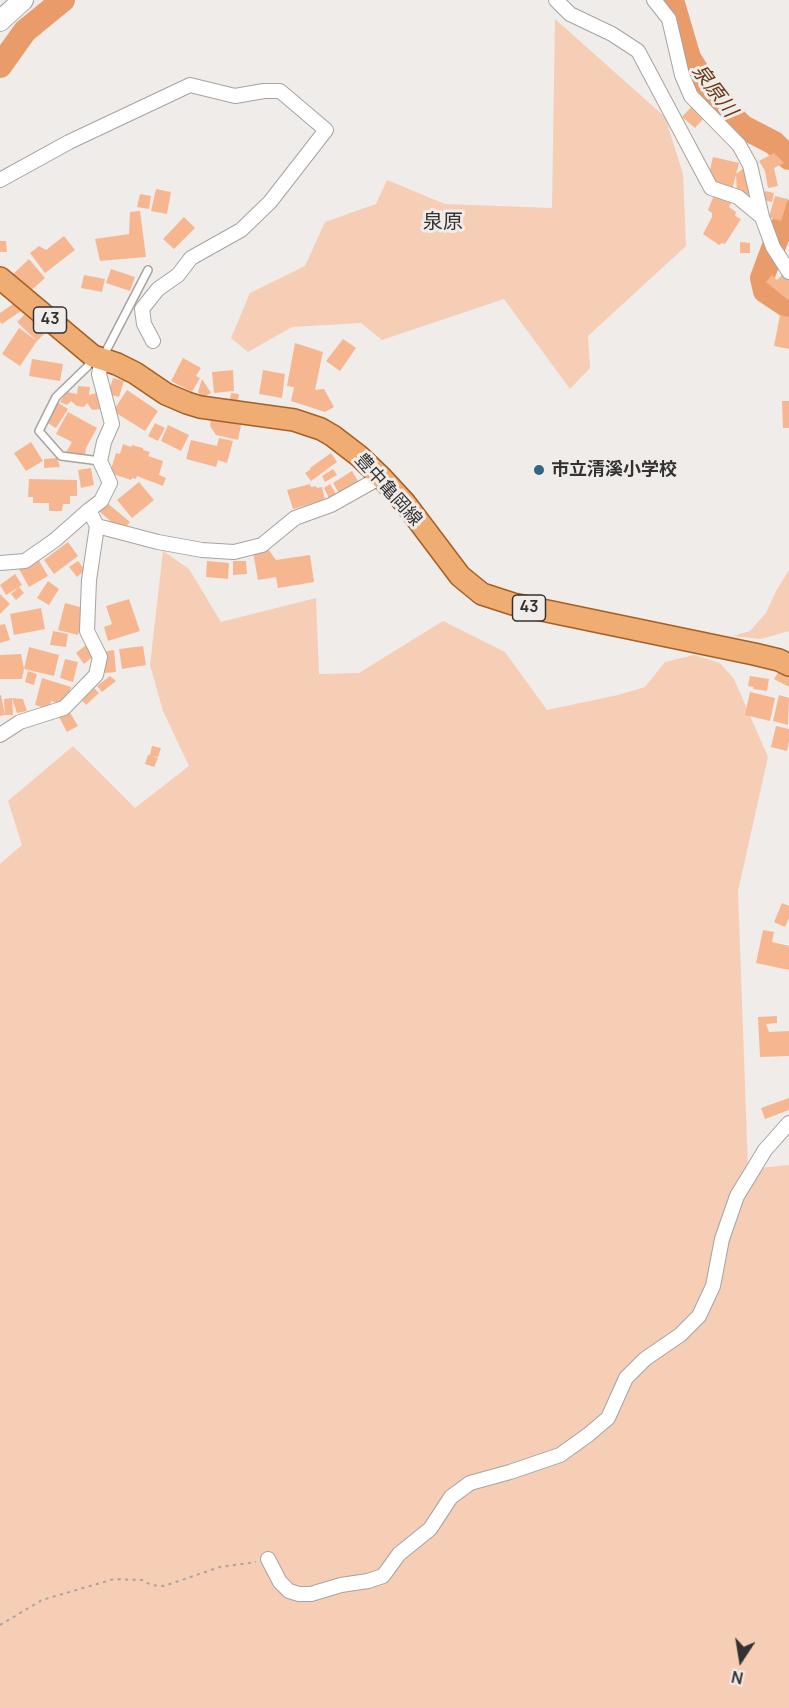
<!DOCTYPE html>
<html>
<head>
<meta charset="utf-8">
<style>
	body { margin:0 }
	#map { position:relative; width:789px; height:1708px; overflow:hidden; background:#f0ecea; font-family:Manrope,sans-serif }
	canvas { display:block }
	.north { position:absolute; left:711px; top:1630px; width:60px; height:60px; -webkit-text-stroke:4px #f0ecea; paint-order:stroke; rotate:192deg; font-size:16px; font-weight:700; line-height:24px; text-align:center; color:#333231 }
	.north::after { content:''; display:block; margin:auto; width:21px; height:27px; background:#333231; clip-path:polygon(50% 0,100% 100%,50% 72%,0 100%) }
</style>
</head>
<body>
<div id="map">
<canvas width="789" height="1708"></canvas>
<div class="north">N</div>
</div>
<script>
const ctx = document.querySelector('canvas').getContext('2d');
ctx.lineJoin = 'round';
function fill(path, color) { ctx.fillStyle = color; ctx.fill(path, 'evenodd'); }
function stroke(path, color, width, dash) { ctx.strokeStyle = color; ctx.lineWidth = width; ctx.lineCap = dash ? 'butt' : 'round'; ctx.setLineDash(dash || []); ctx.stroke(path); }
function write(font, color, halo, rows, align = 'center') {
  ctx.font = font + ' Manrope,"Noto Sans JP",sans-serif'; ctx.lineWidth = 6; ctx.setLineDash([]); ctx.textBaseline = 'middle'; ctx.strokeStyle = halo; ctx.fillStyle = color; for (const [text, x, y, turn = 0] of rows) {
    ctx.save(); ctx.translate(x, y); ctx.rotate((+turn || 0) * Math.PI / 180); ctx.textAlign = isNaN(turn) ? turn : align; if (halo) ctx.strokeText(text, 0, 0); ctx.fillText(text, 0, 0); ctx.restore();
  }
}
fill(new Path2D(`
	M555,19L665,117L683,174L686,246L588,336L590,368L570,389L504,299L382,340L361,323L292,327L248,352L231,338L250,293L305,266L325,222L376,204L387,180L445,204L552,208Z
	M163,551L189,569L221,622L316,598L319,674L359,673L443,621L505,652L547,710L618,695L645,687L665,662L694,655L720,663L734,679L768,757L738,891L748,1169L789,1165V1708H0V864L22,845L8,801L73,746L135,808L189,766L163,711L150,665Z
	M789,570V631L761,639L733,636L750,631L766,613L776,591Z`), '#f6cdb5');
stroke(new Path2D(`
	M672,0L689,58L717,102L743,127L774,143L789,158
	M0,66L25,31L63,0
	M789,212L777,238L762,278L765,291L789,307`), '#e99c6a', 24);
fill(new Path2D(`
	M691,107L704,118L695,128L682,117Z
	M774,153L784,163L774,168L778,186L768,188L765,171L759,161Z
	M713,157L739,163L732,190L713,185L708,178Z
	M744,168L752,194L737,195L736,174Z
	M156,189L171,192L167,214L151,211Z
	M765,191L774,193L772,202L763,200Z
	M140,194L151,196L149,209L137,207Z
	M714,195L731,203L729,207L736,212L735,216L741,219L725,244L722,243L719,245L703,234L712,217V213L708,210Z
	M775,196L788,199L781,221L769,217Z
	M140,211L146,257L100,261L95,239L129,234L130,212Z
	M184,217L195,228L174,249L163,239Z
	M64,236L75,250L45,273L30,253L39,246L46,250Z
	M0,241H6L7,252H0Z
	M740,242L750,243V253H740Z
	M29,259L45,278L26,295L10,277Z
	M111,269L135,277L130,291L106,283Z
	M84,275L105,279L102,292L81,288Z
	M772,275L777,280L782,275L789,280V298L788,300L766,282Z
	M16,302L24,309L2,324L0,322V313Z
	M26,313L46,332L37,341L17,322Z
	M780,315L789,317V349L774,346Z
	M19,328L37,341L20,366L2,354Z
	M343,339L356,348L340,371L326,361Z
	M295,343L323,352L315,390L324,389L334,407L325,412L291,401L294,387L287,386Z
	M183,358L201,368L196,376L200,378L192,392L171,381Z
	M32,359L63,364L60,381L29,376Z
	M233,370L234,391L214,393L212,372Z
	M263,370L285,374L282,398L259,394Z
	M113,378L124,381L119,397L108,394Z
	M202,379L211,393L202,398L198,392Z
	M78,386L90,387L89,395L96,393L101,409L92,410L87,403L84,407L77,406L71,401L67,405L60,402L67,392L77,394Z
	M127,390L158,411L145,431L113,411Z
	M231,393L239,394L237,408L229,406Z
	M782,401H789V428H783Z
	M57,402L68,409L56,428L46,422Z
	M68,412L97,428L86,448L85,456L65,454L72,442L56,434Z
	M211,419L241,425L238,440L216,435L210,426Z
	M155,423L165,428L158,441L148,436Z
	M168,425L189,435L181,451L161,441Z
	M219,438L233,441L227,463L218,460L216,467L186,459L191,440L217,446Z
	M31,442L43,461L26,471L14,453Z
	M123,444L131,447L132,445L143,448V450L150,452L148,456L163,461L159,475L166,478L163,486L137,476L136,479L132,478L131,480L110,473L116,453L120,454Z
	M331,453L337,462L311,481L305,473L311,469L310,468Z
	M57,458L60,467L44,468V459Z
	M91,468L94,485L81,488L78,470Z
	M333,469L337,475L325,482L322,476Z
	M352,471L359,483L340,495L333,483Z
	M29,479L77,480V496H70V504H63L62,511H49V503H33V497H28Z
	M139,482L154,500L132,518L117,500Z
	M310,484L311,487L316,486L317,488L322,487L325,500L293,509L287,490Z
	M330,484L336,494L329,498L324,488Z
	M106,502L130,522L122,531L99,511Z
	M68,542L78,556L54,574L44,560Z
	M268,549L276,560L310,555L314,582L278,588L276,577L258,580L253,552Z
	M38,559L48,576L29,587L19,569Z
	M78,561L85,570L77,577L69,567Z
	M207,561L229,563L228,579L206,577Z
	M233,561H246L247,574L233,575Z
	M15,574L22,585L19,587L24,593L16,600L11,594L19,587L6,595L0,585Z
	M48,581L59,589L49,605L37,598Z
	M0,594L10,604L0,614Z
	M129,599L140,631L108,641L104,627L112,624L106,606Z
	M65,603L84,608L78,635L58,630Z
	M41,608L45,629L14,635L10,614Z
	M5,624L10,640L0,643V625Z
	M53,631L68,634L66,647L50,645Z
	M86,645L94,656L84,664L76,653Z
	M143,646L146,665L122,669L119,649Z
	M29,647L59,655L54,676L24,669Z
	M114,650L116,672L105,673L103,652Z
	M21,654L24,669L22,679H0V655Z
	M65,659L78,662L73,682L60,678Z
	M28,671L37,674L34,685L25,682Z
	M779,671L789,676V687L774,679Z
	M110,676L116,681L102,692L97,686Z
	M750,676L769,679L767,691L753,689L754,687L748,686Z
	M42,678L71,687L65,705L51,701L49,709L35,705Z
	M93,687L99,693L86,705L81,699Z
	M750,692L775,698L770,721L745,715Z
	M0,695H1L5,715L0,716Z
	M779,695L789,698L788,725L773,721Z
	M12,698L23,699L27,711L17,713L12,698L13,715H5L4,699Z
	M69,711L78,726L67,732L59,717Z
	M776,726L789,729V741L787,751L771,747Z
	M152,746L161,748L158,757L152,756L158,758L154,767L145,764L148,755H150Z
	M782,903L789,906V918L785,927L774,922Z
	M763,930L774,932L772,942L789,946V970L756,963Z
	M777,1016V1023L766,1024L769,1032L789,1031V1056L760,1057L758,1017Z
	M789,1098V1110L765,1119L761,1108Z`), '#f6b790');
const service = new Path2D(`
	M104,355L148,270
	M93,357L87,367L56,397L39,431L61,456L100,461`);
const minor = new Path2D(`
	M556,0L570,14L612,34L638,51L711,188L738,197L762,217
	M654,0L669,19L682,75L691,96L739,145L750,165L762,217L773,247L789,272
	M0,180L69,142L190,85L235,96L264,91H280L326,130L270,202L241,230L191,258L178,275L158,289L142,309L144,324L153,341
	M97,526L158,542L202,550L234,552L262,545L295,518L331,505L381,477
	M0,563L25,561L55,540L89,510
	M0,735L20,722L64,708L96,675L100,657L87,631L89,580L97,526L89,510L101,501L110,483L100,461L104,442L112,424L99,374L102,359
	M268,1559L280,1582L289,1591L299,1594H311L341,1585L368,1581L383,1576L399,1554L430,1529L451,1497L470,1483L510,1472L560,1455L588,1435L608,1418L626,1378L645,1359L680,1335L699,1316L713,1286L722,1239L737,1196L765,1150L789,1123`);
const secondary = new Path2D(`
	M0,21L23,0`);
const primary = new Path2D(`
	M0,278L93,356L117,364L135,373L166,394L187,403L200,407L294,420L321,429L333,436L359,456L381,477L405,503L460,576L482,594L513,604L754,654L779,660L789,665`);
stroke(service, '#a6a3a0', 10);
stroke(minor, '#a6a3a0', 16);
stroke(secondary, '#a6a3a0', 22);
stroke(primary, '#a75e21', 24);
stroke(new Path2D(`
	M0,1625L42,1600L114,1579L142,1580L151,1585L164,1586L220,1567L256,1562`), '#a7a4a2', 2, [3, 4.5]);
stroke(service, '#fff', 7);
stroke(minor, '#fff', 14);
stroke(secondary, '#fff', 20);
stroke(primary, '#efad74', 21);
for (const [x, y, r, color] of [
	[539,470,6,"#306682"]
]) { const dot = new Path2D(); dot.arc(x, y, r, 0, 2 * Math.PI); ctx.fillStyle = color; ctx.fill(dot); stroke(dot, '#f0ecea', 2); }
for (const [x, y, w] of [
	[50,320,33],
	[529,608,33]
]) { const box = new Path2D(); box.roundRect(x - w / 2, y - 13, w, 26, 4.5); ctx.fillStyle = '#f0ecea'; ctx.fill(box); stroke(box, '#333231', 1.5); }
write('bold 16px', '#333231', null, [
	["43",50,320],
	["43",529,608]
]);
write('bold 18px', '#333231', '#f0ecea', [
	["市立清溪小学校",551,470]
], 'left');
write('18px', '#333231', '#f0ecea', [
	["豊中亀岡線",388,490,48]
]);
write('italic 20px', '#683611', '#f0ecea', [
	["泉原川",714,91,53]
]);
write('20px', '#333231', '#f0ecea', [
	["泉原",443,222]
]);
</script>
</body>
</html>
